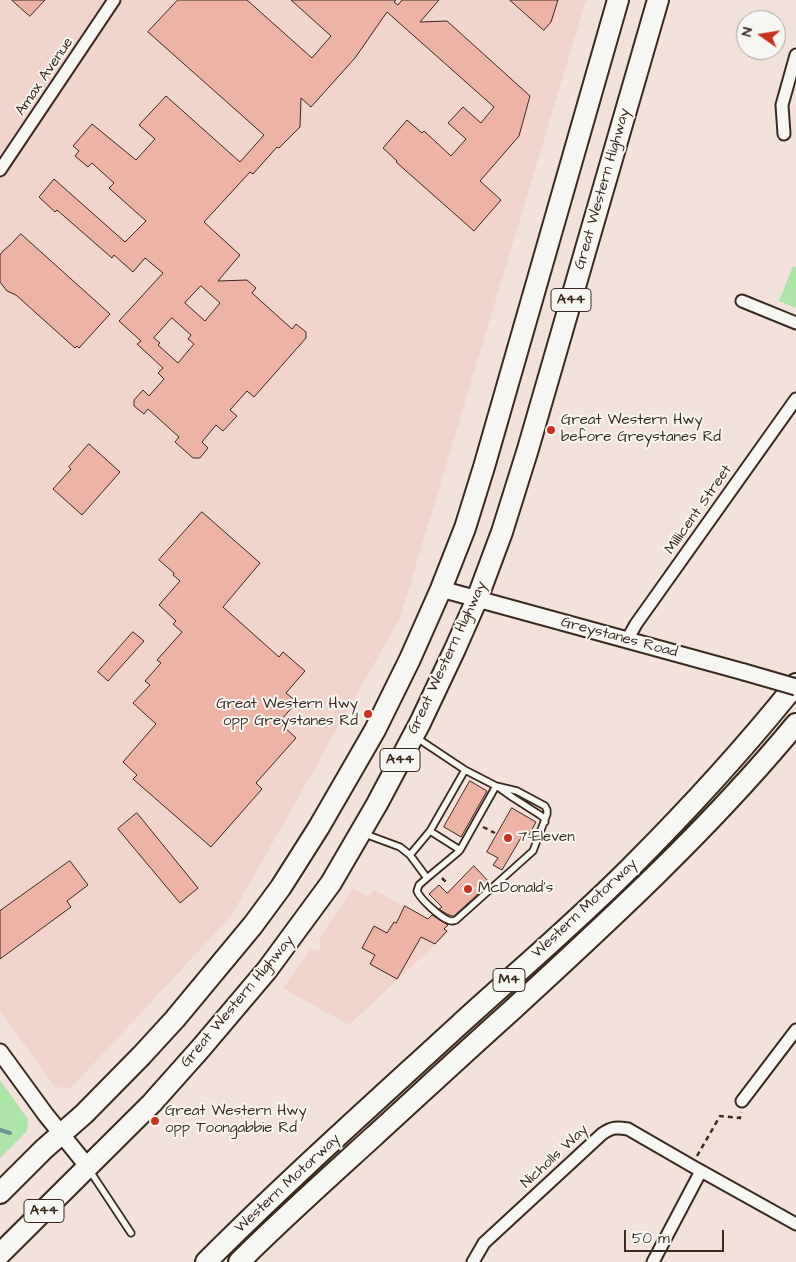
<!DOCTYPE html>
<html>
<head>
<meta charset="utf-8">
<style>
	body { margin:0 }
	#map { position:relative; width:796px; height:1262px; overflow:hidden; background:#f3e2db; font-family:"Architects Daughter",sans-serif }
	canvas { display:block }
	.north { position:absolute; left:736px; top:10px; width:50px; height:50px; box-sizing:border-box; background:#f6f6f2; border:1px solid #aba49d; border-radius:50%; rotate:283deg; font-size:14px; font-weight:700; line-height:20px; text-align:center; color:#3b2a1e }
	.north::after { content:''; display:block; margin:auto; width:18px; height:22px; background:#c8321e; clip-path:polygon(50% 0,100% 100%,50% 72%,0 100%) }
	.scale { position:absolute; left:624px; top:1230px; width:100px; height:22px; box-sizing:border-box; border:2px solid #3b2a1e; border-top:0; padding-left:6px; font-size:15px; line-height:18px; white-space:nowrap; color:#3b2a1e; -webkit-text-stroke:4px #f6f6f2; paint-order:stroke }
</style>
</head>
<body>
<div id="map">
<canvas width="796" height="1262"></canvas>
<div class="north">N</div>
<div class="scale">50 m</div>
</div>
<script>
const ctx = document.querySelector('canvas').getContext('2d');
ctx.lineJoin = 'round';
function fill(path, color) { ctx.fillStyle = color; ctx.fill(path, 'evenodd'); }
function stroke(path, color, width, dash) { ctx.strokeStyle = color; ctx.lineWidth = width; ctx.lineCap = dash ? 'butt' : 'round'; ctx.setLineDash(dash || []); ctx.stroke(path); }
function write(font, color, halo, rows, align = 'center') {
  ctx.font = font + ' "Architects Daughter",sans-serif'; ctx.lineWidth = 4; ctx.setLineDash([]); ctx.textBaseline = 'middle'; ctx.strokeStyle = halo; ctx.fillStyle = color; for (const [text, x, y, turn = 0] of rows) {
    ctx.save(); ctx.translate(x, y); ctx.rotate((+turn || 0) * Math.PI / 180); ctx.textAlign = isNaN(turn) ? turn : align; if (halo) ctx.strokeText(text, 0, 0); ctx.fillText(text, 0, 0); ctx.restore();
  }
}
fill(new Path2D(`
	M0,0H586L400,618L231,916L71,1088L55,1087L0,1011Z
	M353,889L369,897L374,890L450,931L349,1025L283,988L311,949L319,950L321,946L319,938Z`), '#f1d4cb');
fill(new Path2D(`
	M793,266L796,267V308L779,301Z
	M0,1080L28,1119L27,1131L0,1158Z`), '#ade4a8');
stroke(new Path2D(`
	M0,1130L10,1133`), '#6c9598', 4);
const building = new Path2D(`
	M12,0H45L30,16Z
	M178,0H247L312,58L331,36L291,0H396L394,2L398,5L402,0H439L420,22L447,21L530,96L519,136L480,181L501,200L474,231L396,162L397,161L383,148L407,120L422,133L424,131L451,156L466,139L448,123L463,107L481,123L494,107L387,12L355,58L311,107L301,98L300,127L279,148L277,147L253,174L250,172L204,222L240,255L218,281L247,280L256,288L252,293L292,329L296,324L306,332V338L254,397L247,391L230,410L237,416L223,431L216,425L202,442L208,448L200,458H193L175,442L179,437L148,409L144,414L134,406V400L143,390L149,396L164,379L158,373L163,368L137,344L141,341L119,321L163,273L145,258L133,272L114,255L112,258L57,210L55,212L39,197L54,179L125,242L146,221L109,188L114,183L92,163L88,167L75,156L79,151L73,146L92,124L136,160L155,139L139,125L166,96L240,162L264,135L148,32ZM201,286L220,303L205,321L185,303ZM172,318L191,335L188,339L194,344L178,363L158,345L160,343L154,338Z
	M510,0H558L551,22L544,30Z
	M21,234L110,314L79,348L77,346L75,348L16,295L7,291L0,282V255L3,251L11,244Z
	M89,444L120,472L82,515L53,489L71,469L69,467Z
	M202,512L260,563L223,607L279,657L283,652L305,671L286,693L297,702L279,722L296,738L256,783L262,789L211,847L133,779L137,775L123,762L156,724L133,703L150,685L145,681L161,663L157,660L182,632L173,624L176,621L159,605L180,581L173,575L174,573L159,560Z
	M133,632L144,641L108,681L98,672Z
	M470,781L487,791L461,837L444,827Z
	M512,808L536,822L527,839L522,836L502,870L493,865L498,858L487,852Z
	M137,813L198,888L180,903L118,829Z
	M70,861L88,885L67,901L71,907L0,959V911Z
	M474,866L490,883L454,916H452L447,914L439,909L442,907L429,894L439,885L447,893Z
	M405,906L428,919L432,915L448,925L444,929L447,931L435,944L421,937L397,979L370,964L375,955L362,948L374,926L387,933L394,922L396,923Z`);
fill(building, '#edb4a5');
stroke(building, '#3b2a1e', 1);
const lane = new Path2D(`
	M417,738L465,770L496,786L460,850L430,831L465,770
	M498,787L512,797L540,815L544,818L545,822
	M430,831L410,855L427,878L457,853L460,850
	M365,834L400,847L410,855
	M427,878L419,885L417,891C420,899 440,917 448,920C452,922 452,921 456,920L533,851L547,814V810L545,806L517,791L496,786
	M90,1171L131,1233`);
const street = new Path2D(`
	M784,134L782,105L796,55
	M0,170L114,0
	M742,301L796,323
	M627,640L636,624L796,399
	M742,1101L796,1030
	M473,1262L484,1243L602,1134C612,1127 617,1127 628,1129L692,1166L796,1224
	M653,1262L701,1171`);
const secondary = new Path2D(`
	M441,589L744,672
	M0,1052L46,1115L88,1167`);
const highway = new Path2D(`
	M0,1193L44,1149L84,1114L142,1055L175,1019L253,925L281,887L319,827L375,730L410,659L441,589L465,528L484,467L618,0
	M0,1254L152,1103L201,1048L267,970L331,883L377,804L420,723L455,649L477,599L502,532L528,449L658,0
	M206,1262C287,1181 373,1104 458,1026C515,974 574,924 629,869C688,810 744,749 796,684
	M239,1262C282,1219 328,1178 373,1137C419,1095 464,1053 511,1011C610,920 710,828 796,724`);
stroke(lane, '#3b2a1e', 9);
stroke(street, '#3b2a1e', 15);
stroke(secondary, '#3b2a1e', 19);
stroke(highway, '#3b2a1e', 24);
stroke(new Path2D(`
	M483,827L495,833
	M442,878L447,883
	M697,1156L720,1116L740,1118L741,1112`), '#3b2a1e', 2.5, [5, 4]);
stroke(lane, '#f6f6f2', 5.5);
stroke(street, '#f6f6f2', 11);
stroke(secondary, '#f6f6f2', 15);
stroke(highway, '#f6f6f2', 20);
const secondaryBridge = new Path2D(`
	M744,672L796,687`);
stroke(secondaryBridge, '#3b2a1e', 19, []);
stroke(secondaryBridge, '#f6f6f2', 15);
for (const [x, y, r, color] of [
	[551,430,5,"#c8321e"],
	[368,714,5,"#c8321e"],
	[508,838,5,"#c8321e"],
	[468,889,5,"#c8321e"],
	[155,1121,5,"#c8321e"]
]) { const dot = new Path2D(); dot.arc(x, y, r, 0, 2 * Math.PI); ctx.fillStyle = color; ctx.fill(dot); stroke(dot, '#f6f6f2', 2); }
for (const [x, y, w] of [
	[571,300,40],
	[400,760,40],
	[509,980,32],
	[44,1211,40]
]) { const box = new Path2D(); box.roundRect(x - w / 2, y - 11.5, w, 23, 4); ctx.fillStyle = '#f6f6f2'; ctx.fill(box); stroke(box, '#3b2a1e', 1); }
write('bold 14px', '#3b2a1e', null, [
	["A44",571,300],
	["A44",400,760],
	["M4",509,980],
	["A44",44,1211]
]);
write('15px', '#3b2a1e', '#f6f6f2', [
	["Amax Avenue",45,77,-56],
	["Great Western Highway",603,189,-74],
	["Millicent Street",699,510,-55],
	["Greystanes Road",619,638,15],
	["Great Western Highway",448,658,-65],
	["Western Motorway",585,909,-43],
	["Great Western Highway",238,1002,-50],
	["Nicholls Way",555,1157,-43],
	["Western Motorway",288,1184,-43]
]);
write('15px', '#3b2a1e', '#f6f6f2', [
	["Great Western Hwy",561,421],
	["before Greystanes Rd",561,438],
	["Great Western Hwy",358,705,"right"],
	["opp Greystanes Rd",358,722,"right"],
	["7-Eleven",518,838],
	["McDonald's",478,889],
	["Great Western Hwy",165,1112],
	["opp Toongabbie Rd",165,1129]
], 'left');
</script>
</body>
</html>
